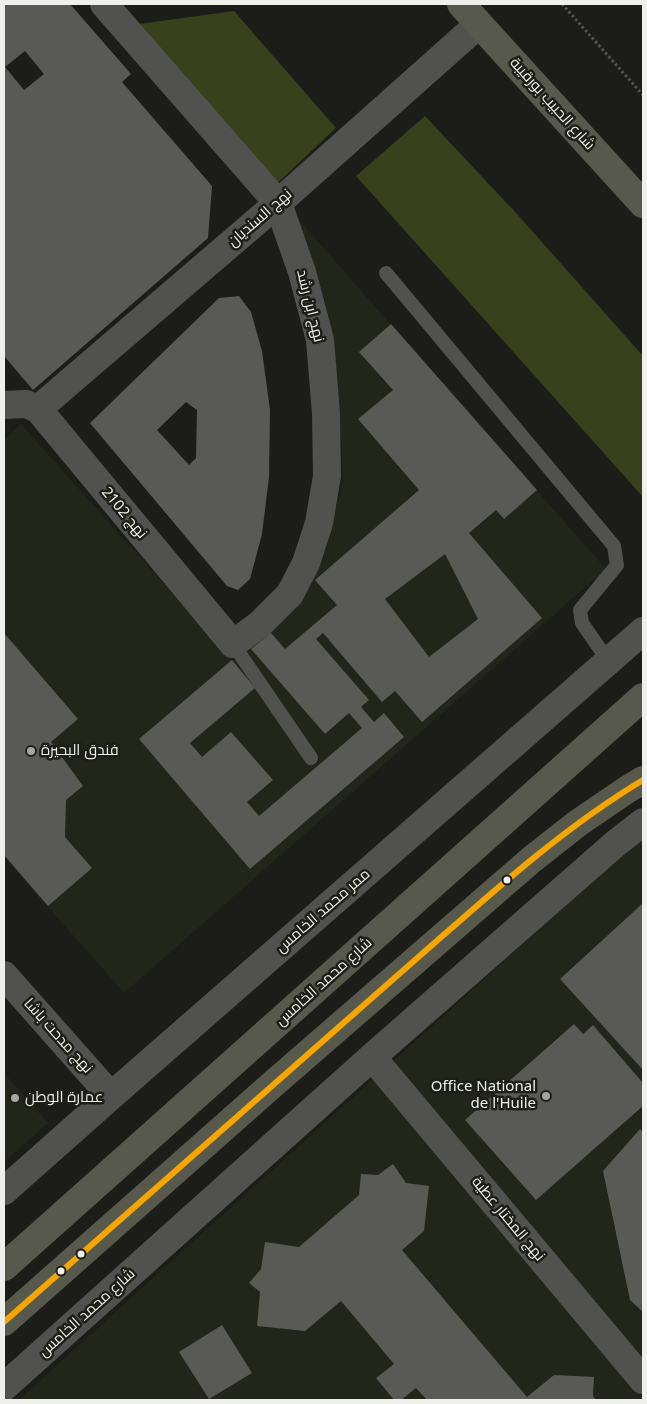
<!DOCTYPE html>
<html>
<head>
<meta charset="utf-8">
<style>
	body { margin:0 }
	#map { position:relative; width:647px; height:1404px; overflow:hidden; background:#1c1d19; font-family:"Noto Sans",sans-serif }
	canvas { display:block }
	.frame { position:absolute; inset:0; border:5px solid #eff0eb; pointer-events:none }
</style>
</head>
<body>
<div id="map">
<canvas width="647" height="1404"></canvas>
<div class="frame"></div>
</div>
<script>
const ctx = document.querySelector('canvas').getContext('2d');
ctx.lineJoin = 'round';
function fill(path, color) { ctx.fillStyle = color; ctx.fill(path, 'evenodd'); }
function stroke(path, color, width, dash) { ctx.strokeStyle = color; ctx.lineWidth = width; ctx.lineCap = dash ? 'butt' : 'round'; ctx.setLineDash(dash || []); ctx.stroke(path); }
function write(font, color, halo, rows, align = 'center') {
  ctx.font = font + ' "Noto Sans",Cairo,sans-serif'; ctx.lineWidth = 5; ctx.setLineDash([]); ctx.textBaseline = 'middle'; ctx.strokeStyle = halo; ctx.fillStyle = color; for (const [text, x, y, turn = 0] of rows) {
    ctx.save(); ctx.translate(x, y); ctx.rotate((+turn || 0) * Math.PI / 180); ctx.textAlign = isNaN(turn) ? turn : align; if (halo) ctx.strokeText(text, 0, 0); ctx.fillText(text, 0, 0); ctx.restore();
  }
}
fill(new Path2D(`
	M292,212L606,569L124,993L4,857V438L5,439L21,424L232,660L288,610L324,552L343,482L340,411L330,336Z
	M643,836V1400H19L157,1274Z
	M4,1073L48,1123L4,1162Z`), '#222519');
fill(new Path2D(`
	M234,11L336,128L271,189L132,25Z
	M425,116L517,214L643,356V497L356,176Z`), '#39401c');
fill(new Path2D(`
	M4,4H70L131,74L122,82L212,186L208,238L33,390L4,356ZM25,51L44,74L24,90L5,67Z
	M239,296L251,312L262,351L270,410L269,477L262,534L250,579L238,590L227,586L90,423L219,298ZM186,402L197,410L196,458L189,465L157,430Z
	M391,324L537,490L504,519L496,510L469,533L542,618L422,722L395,691L382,702L323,633L316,639L369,700L361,707L374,722L384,713L404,737L250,869L139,739L232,660L255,688L190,743L202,757L231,732L273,780L247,802L259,816L362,728L349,713L325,734L251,649L271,633L285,649L337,605L315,580L419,490L358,419L393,390L359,352ZM445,554L478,619L429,657L385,599Z
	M4,633L78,719L51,742L83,786L66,800L65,837L92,868L48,906L4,855Z
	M643,903V1070L560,979Z
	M574,1024L583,1034L593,1025L643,1083V1106L536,1200L465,1120Z
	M640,1129L643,1132V1312L630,1300L603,1171Z
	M393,1164L406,1183L429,1186L424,1231L402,1250L527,1397L554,1375L594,1377L593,1396L596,1400H427L416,1388L401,1400H394L376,1378L394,1364L341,1301L305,1331L257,1326L260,1292L249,1283L261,1269L265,1242L299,1247L359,1195L361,1174L378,1175Z
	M222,1325L252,1373L209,1399L179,1352Z`), '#595a56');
stroke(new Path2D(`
	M562,4L643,95`), '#545452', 3, [2.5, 2.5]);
stroke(new Path2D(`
	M386,273L614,546L617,565L580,610L582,623L609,662
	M233,644L311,758`), '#51524f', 14);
stroke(new Path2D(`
	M4,405L26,404L38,409L233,644L260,624L290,594L306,563L319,523L327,476L326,413L320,340L302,272L278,203L104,4
	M38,409L278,203L479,24
	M4,975L111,1096
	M372,1057L643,1380
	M4,1191L111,1096L643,631
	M4,1387L372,1057L615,844L643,822`), '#51524f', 28);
stroke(new Path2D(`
	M461,4L643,204
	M4,1267L643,697
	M4,1322L273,1084L531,860L578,823L628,789L643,780`), '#57594c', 28);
stroke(new Path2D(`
	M4,1322C132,1208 261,1095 390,982C471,912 550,836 643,780`), '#f7a600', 6);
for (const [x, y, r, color] of [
	[31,751,5,"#a5a6a2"],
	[507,880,4.5,"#eff0eb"],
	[546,1096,5,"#a5a6a2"],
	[15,1098,5,"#a5a6a2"],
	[81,1254,4.5,"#eff0eb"],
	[61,1271,4.5,"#eff0eb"]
]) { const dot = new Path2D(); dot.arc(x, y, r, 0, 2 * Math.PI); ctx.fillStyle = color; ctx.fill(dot); stroke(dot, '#1d1f17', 2); }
write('15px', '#eff0eb', '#1d1f17', [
	["شارع الحبيب بورقيبة",552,104,48],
	["نهج السنديان",260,218,-41],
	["نهج ابن رشد",310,306,76],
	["نهج 2102",124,513,50],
	["ممر محمد الخامس",323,911,-41],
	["شارع محمد الخامس",324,982,-42],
	["نهج مدحت باشا",58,1036,48],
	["نهج المختار عطية",508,1219,50],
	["شارع محمد الخامس",87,1313,-42]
]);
write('15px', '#eff0eb', '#1d1f17', [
	["فندق البحيرة",41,751],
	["Office National",536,1087,"right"],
	["de l'Huile",536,1104,"right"],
	["عمارة الوطن",25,1098]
], 'left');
</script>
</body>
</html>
